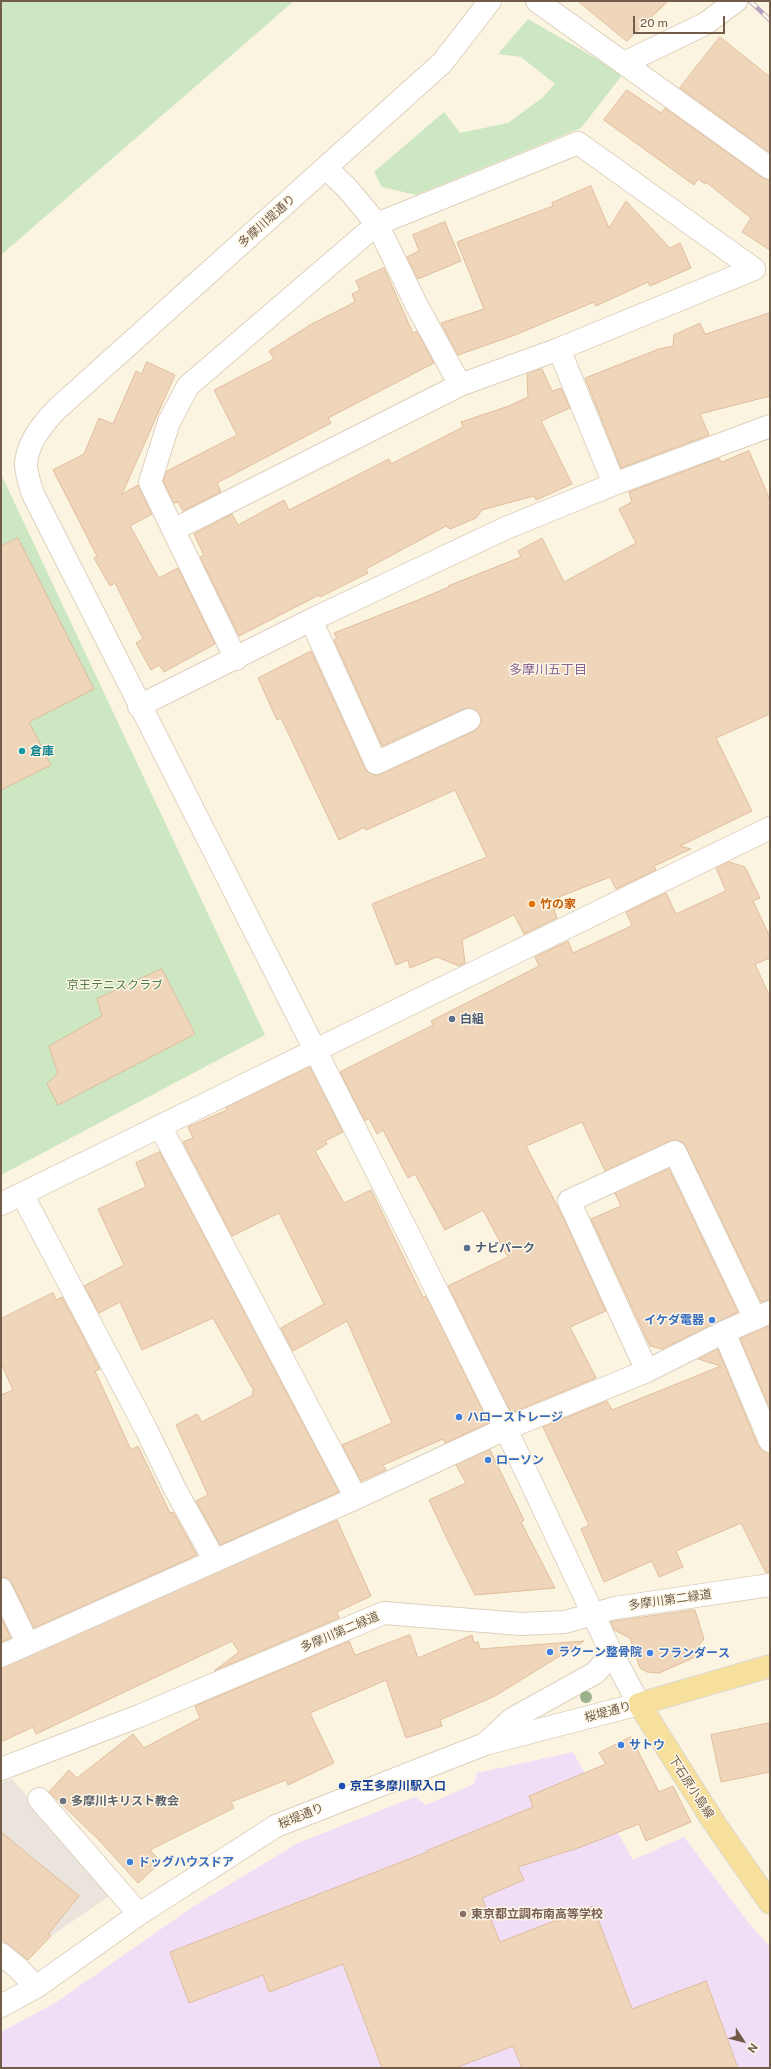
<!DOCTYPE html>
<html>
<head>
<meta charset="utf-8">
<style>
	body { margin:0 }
	#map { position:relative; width:771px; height:2069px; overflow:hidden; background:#fbf4e1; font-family:"Public Sans",sans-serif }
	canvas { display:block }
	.frame { position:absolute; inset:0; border:2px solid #705c49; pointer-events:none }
	.north { position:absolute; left:723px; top:2021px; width:40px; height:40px; -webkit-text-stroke:3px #fef7e7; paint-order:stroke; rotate:126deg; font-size:11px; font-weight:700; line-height:16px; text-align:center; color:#705c49 }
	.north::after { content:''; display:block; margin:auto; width:14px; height:18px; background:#705c49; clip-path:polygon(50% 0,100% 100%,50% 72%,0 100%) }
	.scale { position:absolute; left:633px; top:16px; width:92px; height:18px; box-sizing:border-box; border:2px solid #705c49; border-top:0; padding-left:5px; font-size:12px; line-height:14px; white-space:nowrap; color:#705c49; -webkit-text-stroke:3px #fef7e7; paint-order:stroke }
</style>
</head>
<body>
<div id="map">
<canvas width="771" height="2069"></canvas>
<div class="frame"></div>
<div class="north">N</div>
<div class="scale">20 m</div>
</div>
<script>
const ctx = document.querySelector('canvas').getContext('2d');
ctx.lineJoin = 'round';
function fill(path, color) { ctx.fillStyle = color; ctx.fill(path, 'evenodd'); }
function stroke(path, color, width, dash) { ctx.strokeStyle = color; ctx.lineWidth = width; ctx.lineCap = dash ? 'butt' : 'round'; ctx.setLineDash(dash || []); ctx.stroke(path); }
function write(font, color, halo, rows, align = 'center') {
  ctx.font = font + ' "Public Sans","Noto Sans JP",sans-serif'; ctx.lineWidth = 3; ctx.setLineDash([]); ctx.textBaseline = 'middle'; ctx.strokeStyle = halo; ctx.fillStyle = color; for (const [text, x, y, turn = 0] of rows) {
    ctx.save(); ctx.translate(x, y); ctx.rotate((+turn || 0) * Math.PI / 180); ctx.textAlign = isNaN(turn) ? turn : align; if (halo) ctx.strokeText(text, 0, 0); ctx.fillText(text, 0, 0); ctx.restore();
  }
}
fill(new Path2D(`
	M12,1779L114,1893L51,1936L1,1895V1783Z`), '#eae4dc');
fill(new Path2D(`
	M573,1752L633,1860L684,1837L747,1921L770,1947V2068H1V2032L55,2003L194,1906L298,1843L415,1797L426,1805L474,1784L477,1773Z`), '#f0def7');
fill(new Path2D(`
	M1,1H294L1,255Z
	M528,19L623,74L581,128L416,195L382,187L374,172L444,112L460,133L508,123L542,98L555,84L521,57L498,54Z
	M1,474L265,1035L1,1175Z`), '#cce7c1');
const building = new Path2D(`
	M578,1H668L627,41Z
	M720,37L770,77V153L680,88Z
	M627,90L661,113L665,108L763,178L770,180V250L742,232L751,218L706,182L705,184L698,179L694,185L604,120Z
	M591,186L609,228L626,201L670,248L680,243L691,268L650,286L648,282L596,306L594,302L515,335L458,355L441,323L484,309L457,242L553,206L552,203Z
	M445,222L461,261L418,279L407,257L419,251L413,235Z
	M384,268L413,333L417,331L434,363L328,418L331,423L217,483L221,492L183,511L178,502L174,503L163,481L167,471L237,435L214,390L274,359L269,351L310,325L355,302L352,294L360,290L356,281Z
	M770,313V396L700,414L709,435L621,468L585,378L659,349L673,346L674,335L700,323L705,334Z
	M147,362L175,375L122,494L138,485L152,514L130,526L159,578L178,568L215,644L164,672L159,665L151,670L136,643L143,639L115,583L110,586L94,558L97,556L53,470L84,454L99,418L113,424L136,371L141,374Z
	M542,369L552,391L561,388L570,408L541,421L572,484L536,500L534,496L482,510L476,518L450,529L446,526L366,569L368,573L320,597L319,595L239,636L200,557L204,555L194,534L232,514L238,525L284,500L289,510L389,459L391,464L463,427L461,422L509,406L528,397L527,374Z
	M749,451L770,500V714L716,738L752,811L680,846L691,849L654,866L656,870L616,889L610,877L559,897L563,906L554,910L557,918L524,934L514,915L462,940L465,963L459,966L437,957L410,968L408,960L396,965L372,904L487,857L455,790L366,830L365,827L339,840L281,718L277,720L258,678L311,651L365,768L369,773L375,775L381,774L474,731L479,727L481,721L480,715L476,710L470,708L464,709L382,746L334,640L337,638L334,633L418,600L449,587L448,586L521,557L518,551L542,538L564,582L636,543L619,509L632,502L629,492L719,458L721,462Z
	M18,538L94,689L29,722L51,765L1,790V546Z
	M729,862L745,867L760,898L753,901L770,937V958L755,964L770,997V1300L761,1302L686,1147L682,1142L676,1140L670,1141L605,1171L582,1122L526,1146L561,1213L606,1311L570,1327L596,1378L511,1413L448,1286L508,1257L483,1210L445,1230L415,1174L408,1178L383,1130L377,1134L369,1118L365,1121L340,1072L433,1025L431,1021L539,966L535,957L568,941L573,953L627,928L632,925L626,912L666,893L676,914L726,891L716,868Z
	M162,969L195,1034L58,1105L47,1084L58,1073L49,1046L102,1016L97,999Z
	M310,1067L343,1132L325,1141L327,1144L315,1151L344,1203L371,1190L423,1297L426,1296L489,1423L445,1443L443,1439L383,1465L386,1470L361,1481L342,1445L392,1423L347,1321L293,1351L281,1328L324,1304L279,1213L232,1236L183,1142L193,1138L188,1127L227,1110L226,1108Z
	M160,1152L339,1492L220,1545L196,1501L208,1495L176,1425L197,1414L202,1422L253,1395L252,1392L254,1391L213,1318L142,1350L120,1302L99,1313L84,1286L124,1265L98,1209L146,1187L136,1163Z
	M669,1169L738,1312L662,1349L650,1346L591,1219L621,1206L615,1193Z
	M53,1293L56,1300L62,1297L100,1369L95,1371L131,1450L138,1446L170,1513L173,1512L197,1555L34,1628L12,1583L8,1578L1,1577V1395L13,1390L1,1363V1319Z
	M770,1326V1409L740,1339Z
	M718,1349L758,1446L763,1451L770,1453V1573H766L741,1523L676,1551L683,1567L659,1577L652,1561L604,1582L581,1529L589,1525L543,1427L607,1401L612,1410L721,1366L698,1359Z
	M490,1450L524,1520L521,1522L555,1588L475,1595L450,1545L429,1500L466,1483L456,1465Z
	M337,1520L371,1596L337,1612L339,1618L214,1671L239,1652L232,1641L36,1734L33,1727L1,1742V1668Z
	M695,1610L704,1639L699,1645L700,1655L659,1673L647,1672L640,1668L630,1638L614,1630L611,1622Z
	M1,1617L11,1638L1,1642Z
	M410,1635L418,1658L472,1635L474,1643L478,1642L480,1649L584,1641L495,1696L440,1720L442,1726L406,1738L386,1680L310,1713L334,1763L288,1785L286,1780L231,1802L234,1808L150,1850L161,1862L138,1883L99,1840L49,1792L69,1770L77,1778L133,1734L144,1748L200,1718L195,1706L349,1641L355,1655Z
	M770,1723V1772L721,1782L711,1735Z
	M631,1737L659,1792L673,1786L691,1822L646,1841L639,1824L581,1847L518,1867L524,1880L482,1898L500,1942L593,1906L632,2009L706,1981L738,2068H522L513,2046L455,2068H382L343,1964L269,1992L263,1975L189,2003L170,1952L427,1852L426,1851L533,1807L529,1796L606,1764L599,1753Z
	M1,1832L79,1896L48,1934L51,1936L28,1960L1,1939Z`);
fill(building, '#efd5ba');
stroke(building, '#e0bd9b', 1);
const minor = new Path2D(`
	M537,1L770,168
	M624,63L705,24L736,1
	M460,385L559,349
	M173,530L460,385L416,304L377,224L347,188L326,168
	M311,620L376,763L469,720
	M236,659L150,482L169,422L188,386L377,224L578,143L754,269L559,349L614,484
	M139,706L311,620L506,528L614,484L770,426
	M160,1126L356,1498
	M22,1194L146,1429L175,1489L215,1561
	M1,1204L770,828
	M724,1332L770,1441
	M647,1371L569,1201L675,1152L755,1319
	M1,1589L28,1644
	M1,1656L356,1498L505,1429L647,1371L724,1332L770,1312
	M487,1742L512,1719L595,1673L608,1659L609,1648
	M1,1769L139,1716L384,1613L521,1624L565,1622L615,1608L770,1585
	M39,1799L139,1914
	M1,1954L18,1968L36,1987
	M1,2006L36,1987L139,1914L276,1826L485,1744L639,1704L609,1648L514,1446L411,1239L33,494C30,485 26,474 26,464C27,443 44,422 58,408L442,63L490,1`);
const major = new Path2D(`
	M770,1666L639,1704L715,1824L770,1903`);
stroke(minor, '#ded0be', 24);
stroke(major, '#ddd8d3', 24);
stroke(minor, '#fff', 22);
stroke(major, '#f7df9c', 22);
const rail = new Path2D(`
	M750,1L770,20`);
stroke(rail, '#b7a1c3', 4.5);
stroke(rail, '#fef7e7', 3, [9]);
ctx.fillStyle = '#9cb18b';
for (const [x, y] of [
	[586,1697]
]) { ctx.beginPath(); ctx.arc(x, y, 6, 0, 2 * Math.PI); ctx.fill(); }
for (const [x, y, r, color] of [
	[22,751,4,"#0f9aa8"],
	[532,904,4,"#e8710a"],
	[452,1019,4,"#5c6f8a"],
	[467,1248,4,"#5c6f8a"],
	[712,1320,4,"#3f7fe0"],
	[459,1417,4,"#3f7fe0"],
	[488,1460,4,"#3f7fe0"],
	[550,1652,4,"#3f7fe0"],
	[650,1653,4,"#3f7fe0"],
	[621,1745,4,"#3f7fe0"],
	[342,1786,4,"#1a4fb4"],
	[63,1801,4,"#6b7280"],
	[130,1862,4,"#3f7fe0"],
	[463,1914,4,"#8d6e63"]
]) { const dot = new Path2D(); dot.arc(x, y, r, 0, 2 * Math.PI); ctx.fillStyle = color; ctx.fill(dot); stroke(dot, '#fef7e7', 1.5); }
write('12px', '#705c49', '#fef7e7', [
	["多摩川堤通り",267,221,-42],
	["多摩川第二緑道",670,1600,-8],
	["多摩川第二緑道",340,1632,-23],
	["桜堤通り",608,1712,-15],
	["下石原小島線",691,1787,57],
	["桜堤通り",301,1816,-22]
]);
write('bold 12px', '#0d838f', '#fef7e7', [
	["倉庫",30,751]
], 'left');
write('bold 12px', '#c56008', '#fef7e7', [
	["竹の家",540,904]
], 'left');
write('12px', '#4f7b45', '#fef7e7', [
	["京王テニスクラブ",115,985]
]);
write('bold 12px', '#4e5e75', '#fef7e7', [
	["白組",460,1019],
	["ナビパーク",475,1248]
], 'left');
write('bold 12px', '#366cbe', '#fef7e7', [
	["イケダ電器",704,1320,"right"],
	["ハローストレージ",467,1417],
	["ローソン",496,1460],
	["ラクーン整骨院",558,1652],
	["フランダース",658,1653],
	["サトウ",629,1745],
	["ドッグハウスドア",138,1862]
], 'left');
write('bold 12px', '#164399', '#fef7e7', [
	["京王多摩川駅入口",350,1786]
], 'left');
write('bold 12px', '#5b616d', '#fef7e7', [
	["多摩川キリスト教会",71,1801]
], 'left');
write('bold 12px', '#785e54', '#fef7e7', [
	["東京都立調布南高等学校",471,1914]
], 'left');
write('13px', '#896594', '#fef7e7', [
	["多摩川五丁目",548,670]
]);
</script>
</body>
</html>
